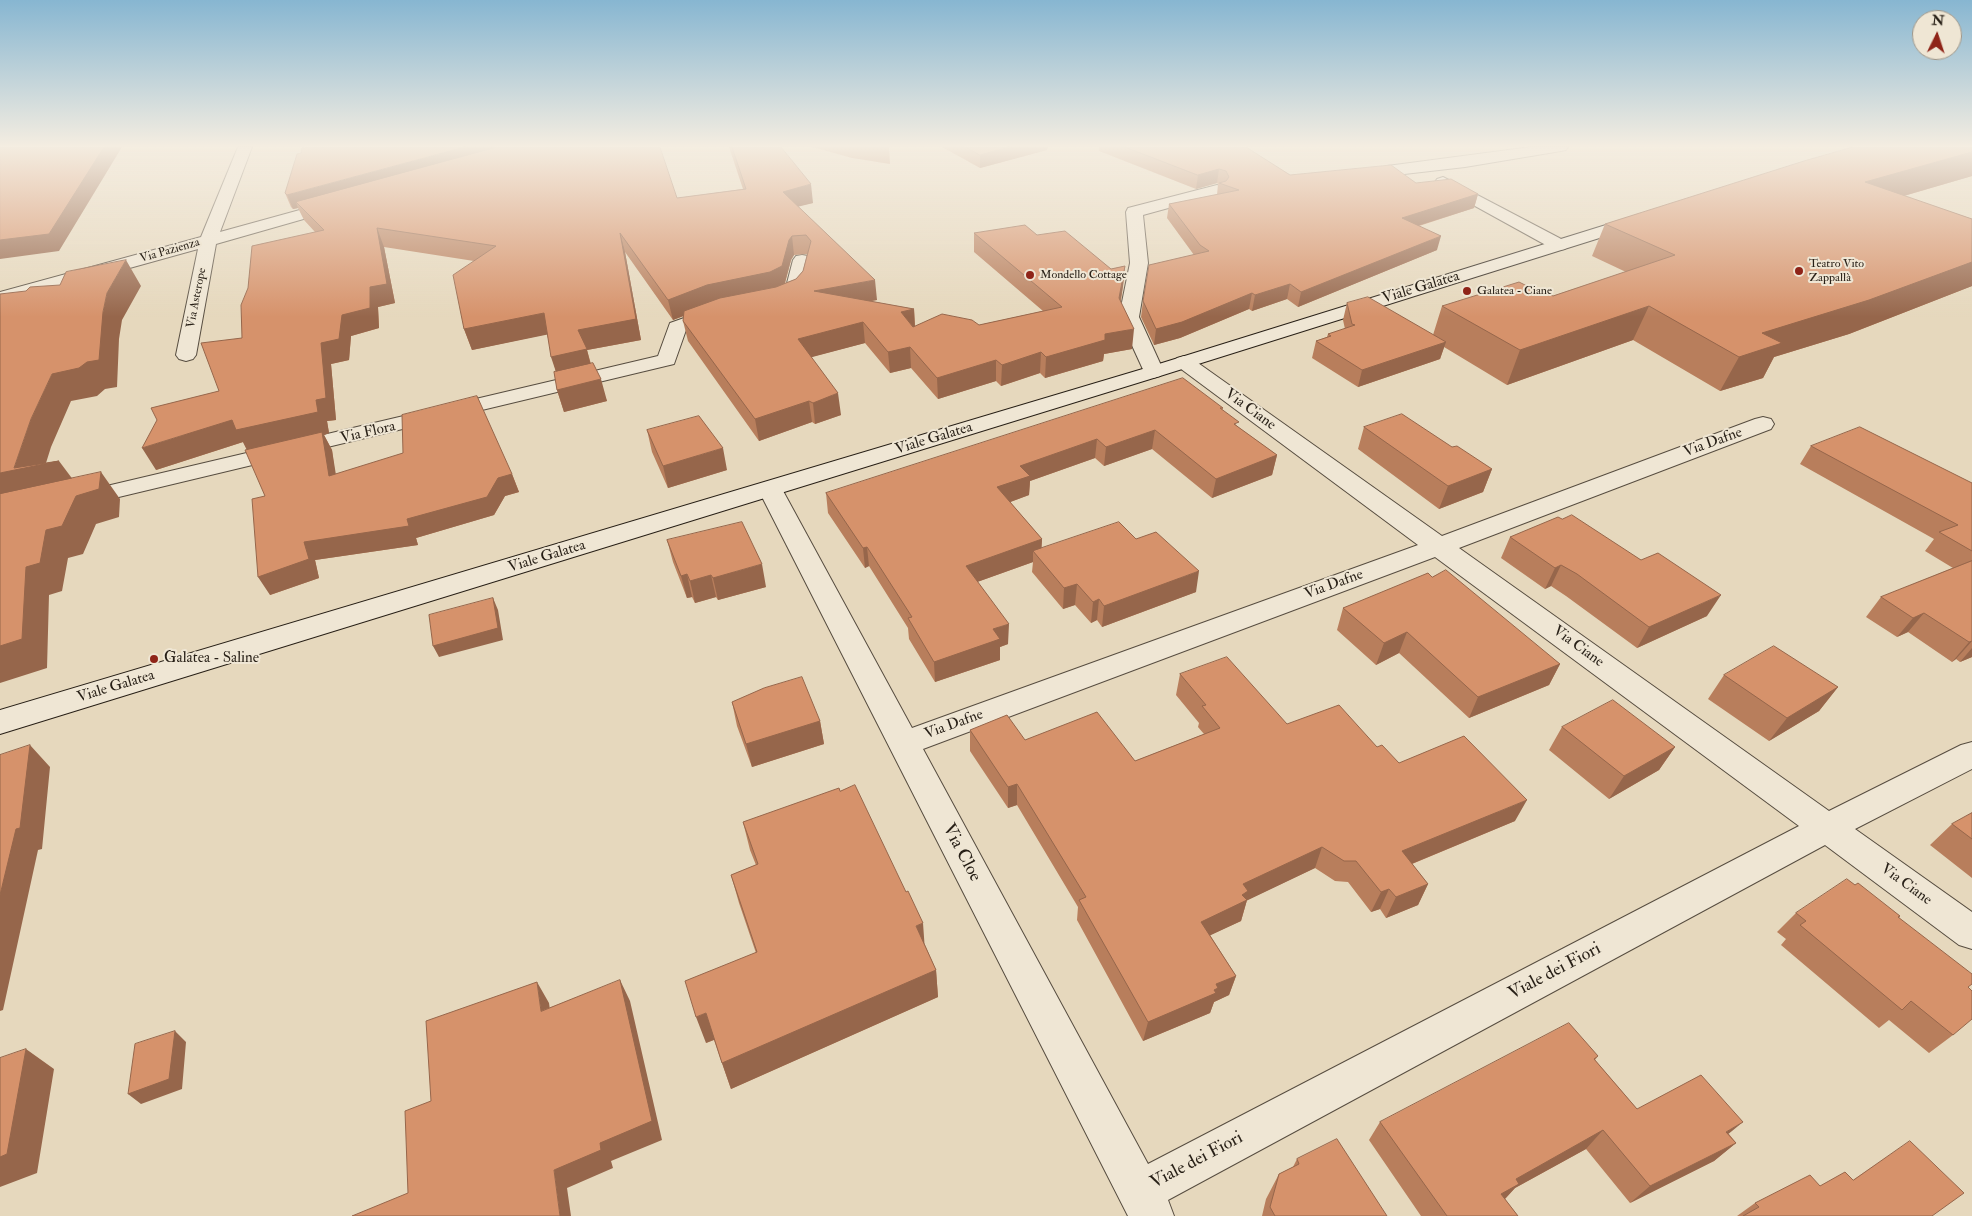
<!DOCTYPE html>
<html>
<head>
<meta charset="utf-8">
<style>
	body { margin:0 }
	#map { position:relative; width:1972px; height:1216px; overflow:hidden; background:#e6d8bd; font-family:"IM FELL Double Pica",serif }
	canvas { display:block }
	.north { position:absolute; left:1912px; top:10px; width:50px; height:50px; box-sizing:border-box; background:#efe6d4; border:1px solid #9f9688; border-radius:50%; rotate:4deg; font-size:14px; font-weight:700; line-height:20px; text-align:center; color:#271f16 }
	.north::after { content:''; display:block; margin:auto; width:18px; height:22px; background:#8f2418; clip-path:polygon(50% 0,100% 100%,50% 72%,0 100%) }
</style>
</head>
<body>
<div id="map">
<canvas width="1972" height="1216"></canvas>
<div class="north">N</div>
</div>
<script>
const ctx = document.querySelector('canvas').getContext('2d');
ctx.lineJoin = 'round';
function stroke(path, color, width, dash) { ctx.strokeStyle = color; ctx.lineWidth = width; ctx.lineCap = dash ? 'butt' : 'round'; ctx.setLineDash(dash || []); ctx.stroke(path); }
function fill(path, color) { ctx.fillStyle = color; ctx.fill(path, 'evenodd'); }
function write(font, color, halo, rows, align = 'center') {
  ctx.font = font + ' "IM FELL Double Pica",serif'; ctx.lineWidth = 4; ctx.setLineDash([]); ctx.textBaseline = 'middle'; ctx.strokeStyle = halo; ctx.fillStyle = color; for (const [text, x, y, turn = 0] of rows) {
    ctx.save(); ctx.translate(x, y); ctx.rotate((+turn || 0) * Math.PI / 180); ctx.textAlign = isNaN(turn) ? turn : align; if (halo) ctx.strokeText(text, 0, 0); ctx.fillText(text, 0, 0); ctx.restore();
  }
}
const minor = new Path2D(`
	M238,147H252L220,232L336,200L342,202L344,205L342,208L216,244L196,355L193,359L186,361L179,359L176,355L198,249L0,304V292L201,237Z
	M1531,147H1568L1566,150L1561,151L1465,167L1387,176L1382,174L1379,171L1382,168L1387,166Z
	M1443,177L1565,241L1568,245L1565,249L1559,250L1553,249L1437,185L1435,182L1437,179Z
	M1217,185L1223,187L1225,190L1223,193L1143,215L1148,263L1139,317L1164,372L1160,376L1153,378L1146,376L1119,317L1130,263L1126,212L1128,208Z
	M802,255L808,256L811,260L804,290C797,301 781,307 768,304L765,300L768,296L786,287L793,260L796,256Z
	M718,306L725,308L728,312L725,316L686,330L674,364L77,507L68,505L65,500L68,495L77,493L658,356L670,323Z
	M1184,356L1191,358L1442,536L1755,419L1763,417L1771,419L1774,424L1771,429L1459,548L1829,811L1961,745L1972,742V769L1855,829L1972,912V949L1959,945L1825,845L1168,1200L1174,1216H1128L758,489L761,484L770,482L779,484L782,489L912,728L1418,545L1177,366L1174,362L1177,358ZM1435,557L1799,826L1148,1164L923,749Z`);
const secondary = new Path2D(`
	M1638,215L1644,216L1646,220L1644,224L1160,376L0,734V710L1146,368Z`);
stroke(minor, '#574d40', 2);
stroke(secondary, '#271f16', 2);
fill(minor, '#efe6d4');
fill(secondary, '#efe6d4');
fill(new Path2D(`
	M729,147H781L813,203L798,206L877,300L870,301L914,309L915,326L979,325L1043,311L974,252V233L1037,235L1111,269L1125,266L1123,286L1121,301L1132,349L1104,354L1103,361L1045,378L1040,373L1001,386L996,381L938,399L911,368L890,373L865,343L811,357L841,415L815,424L812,422L759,441L688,341L683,321L684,316L673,320L625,252L641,340L587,350L591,364L607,401L564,412L557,390L556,372L547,334L472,350L464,329L474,261L384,247L395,303L378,307L379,328L351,336L349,360L331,364L336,420L327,421L329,433L324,435L332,450L335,474H512L519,492L505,496L494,515L416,538L418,545L315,560L319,578L270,595L265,496L247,450L243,442L156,470L219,391L242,338L315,232L304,220L298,208L293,209L291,207L285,193L677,198L743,189ZM807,254L803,271L796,279L785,283L791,260L794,255Z
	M812,147H889L890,164L852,158Z
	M942,147H1048L1047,150L980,168Z
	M1099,147H1246L1290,175L1416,183L1478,194L1474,208L1419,226L1437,250L1298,307L1287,299L1252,311L1249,309L1180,338L1154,345L1141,317L1143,301L1194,255L1167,218L1169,204L1217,195L1218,184L1217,183L1196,189L1099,151Z
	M1972,147V176L1904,196L1972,219V286L1849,334L1774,357L1763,378L1720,391L1633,340L1507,385L1444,347L1440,359L1358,387L1312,358L1316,341L1327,337L1328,334L1345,329L1343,320L1347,303L1433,335L1442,306L1541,293L1553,296L1626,272L1592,256L1605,224Z
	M1223,408L1222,410L1238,427L1277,455L1272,475L1212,498L1152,449L1104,466L1095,458L1030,481L1029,495L1010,502L1042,539L1041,549L1136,539L1196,592L1102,627L1097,620L1091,623L1075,605L1063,609L1032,572L1033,562L977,582L1008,644L1000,647V660L935,682L909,639L908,628L869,566L865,568L828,513L826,493Z
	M1364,427L1492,469L1483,492L1439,509L1358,449Z
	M647,430L727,470L668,488L652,452Z
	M1811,446L1972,483V657L1960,662L1956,659L1952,662L1908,632L1897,637L1866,617L1881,597L1953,568L1925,551L1934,539L1800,464Z
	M1562,519L1641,560L1707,616L1637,648L1566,596L1551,586L1545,589L1501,558L1510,537Z
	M667,540L766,587L718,600L716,597L695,603L692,597L687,598L673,562Z
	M1432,577L1560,664L1549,685L1469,718L1399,653L1376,665L1337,630L1343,608Z
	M1180,674L1287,724L1377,747L1399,763L1515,821L1412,864L1428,884L1418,905L1386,918L1380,909L1371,912L1348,882L1335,881L1315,868L1247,900L1241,921L1210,935L1236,976L1229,995L1214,1002L1210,1013L1143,1041L1077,920L1078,907L1017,805L1008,808L970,751V730L1025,740L1135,761L1204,734L1198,727L1199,723L1176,695Z
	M1724,675L1838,687L1819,711L1769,741L1708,699Z
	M732,702L820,721L824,744L752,767L737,726Z
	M1562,727L1675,747L1659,770L1609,799L1549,750Z
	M1972,813V878L1930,845L1952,824Z
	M743,822L925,945L936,970L938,997L731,1089L714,1040L706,1043L756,953L739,903L731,875L756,865L750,850Z
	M1855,885L1900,916L1899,918L1968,988L1953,1035L1929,1053L1889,1020L1879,1028L1781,945L1786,939L1777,932L1796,913Z
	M1598,1056L1595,1060L1637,1109L1729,1134L1736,1143L1714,1161L1630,1203L1586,1149L1515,1188L1505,1199L1518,1216H1421L1369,1140L1380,1122Z
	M1297,1159L1387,1216H1262L1266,1199L1279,1174L1293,1167Z
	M1853,1180L1932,1216H1737L1755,1203L1820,1186Z`), '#b87e5c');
fill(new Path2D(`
	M104,147H122L59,251L0,259V240Z
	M465,147H517L296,202L298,208L293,209L287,195Z
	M1009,147H1048L1047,150L980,168V155Z
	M1972,152V176L1848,212L1865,182Z
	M1219,169L1217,183L1196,189L1198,175Z
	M811,184L813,203L785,210L783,192Z
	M1478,194L1474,208L1398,232L1402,218Z
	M377,228L384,247L395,303L378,307L379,328L351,336L349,360L331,364L336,420L327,421L329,433L324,435L332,450L339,494L248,452L243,442L156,470L142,448L232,420L316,400L321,343L342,315L370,287Z
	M620,233L625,252L641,340L587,350L592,370L558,378L551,357L578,330Z
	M792,236L794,255L791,260L784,286L711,305L673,320L668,300L789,240Z
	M1441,236L1437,250L1298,307L1301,292Z
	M126,260L141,286L122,320L119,339L117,387L105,389L97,396L71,401L51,447L46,463L59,461L80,489L0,507V473L14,468L31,419L52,374L103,312L107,293Z
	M1972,262V286L1849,334L1774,357L1763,378L1720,391L1739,357L1762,333Z
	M1125,266L1123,286L1117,318L1119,298Z
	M875,280L877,300L816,311L814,291Z
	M1290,284L1287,299L1252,311L1255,295Z
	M1252,293L1249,309L1180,338L1154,345L1156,329Z
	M1649,306L1633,340L1507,385L1520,350Z
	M914,309L915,329L901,312Z
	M544,313L550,334L472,350L464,329Z
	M863,322L865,343L801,360L798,339Z
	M1134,329L1132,349L1104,354L1103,361L1045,378L1046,357L1105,334Z
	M1446,342L1440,359L1358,387L1362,370Z
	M910,347L911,368L890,373L888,352Z
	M1041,352L1040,373L1001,386L1002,365Z
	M996,360V381L938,399L937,378Z
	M601,379L607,401L564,412L557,390Z
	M838,393L841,415L815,424L813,403Z
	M809,401L812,422L759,441L755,419Z
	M1155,430L1152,449L1104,466L1106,447Z
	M1097,439L1095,458L1030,481L1029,495L997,507V487L1020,466Z
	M723,448L727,470L668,488L663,466Z
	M1277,455L1272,475L1212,498L1216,479Z
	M1492,469L1483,492L1439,509L1448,486Z
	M101,472L120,499L119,517L96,524L83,554L68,558L62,591L49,595L47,668L0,683V646L26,567L46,530L76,496Z
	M512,474L519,492L505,496L494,515L416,538L418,545L315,560L319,578L270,595L258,577L304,542L407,519L498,478Z
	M1042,539L1041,559L1033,551V562L966,586V566Z
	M867,547L869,566L865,568L863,548Z
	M762,564L766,587L718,600L713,578Z
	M1561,565L1551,586L1545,589L1555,568Z
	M1199,571L1196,592L1102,627L1104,606Z
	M687,574L692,597L687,598L681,576Z
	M711,575L716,597L695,603L690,581Z
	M1077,584L1075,605L1063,609L1064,588Z
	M1721,595L1707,616L1637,648L1649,627Z
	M493,598L498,610L503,640L439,657L433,646Z
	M1099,599L1097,620L1091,623L1093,602Z
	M1924,613L1908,632L1897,637L1913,618Z
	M1009,624L1008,644L1000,647V660L935,682L934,662L993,629Z
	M1407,632L1399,653L1376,665L1384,643Z
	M1972,641L1956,659L1952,662L1969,642Z
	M1972,648V657L1960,662Z
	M1560,664L1549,685L1469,718L1478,697Z
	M1838,687L1819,711L1769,741L1787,718Z
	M820,721L824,744L752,767L746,744Z
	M30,745L50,767L42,849L38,850L3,1010L0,1011V895Z
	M1675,747L1659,770L1609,799L1624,776Z
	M1017,784V805L1008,808V787Z
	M1527,800L1515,821L1392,872L1402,851Z
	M1322,847L1315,868L1246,901L1247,900L1241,921L1196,942L1201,922L1243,884Z
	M1428,884L1418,905L1386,918L1396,897Z
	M1389,889L1380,909L1371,912L1381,892Z
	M923,923L925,951L916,926Z
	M936,970L938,997L731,1089L722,1063Z
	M1236,976L1229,995L1214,1002L1210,1013L1143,1041L1148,1022L1216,984Z
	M620,980L630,1001L662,1140L611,1161L613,1168L567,1188L571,1216H560L554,1170L600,1143Z
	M537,982L549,1003L553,1032L541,1011Z
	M706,1013L716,1039L706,1043L696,1017Z
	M175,1031L186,1042L182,1089L141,1104L128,1094Z
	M26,1049L54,1069L37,1173L0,1187V1157Z
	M1743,1122L1721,1140L1726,1132Z
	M1603,1130L1586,1149L1515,1188L1503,1201L1501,1194L1516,1179Z
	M1736,1143L1714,1161L1630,1203L1650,1186Z`), '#96664b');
const building = new Path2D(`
	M0,147H104L49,234L0,240Z
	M305,147H465L287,195L285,193L297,154L301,153L302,148H305Z
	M497,147H660L677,198L746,189L732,147H781L811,184L783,192L875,280L814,291L914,309L901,312L913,327L942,314L972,320L979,325L1062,307L974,233L1025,225L1037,235L1065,231L1111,269L1125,266L1119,298L1134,329L1105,334V340L1046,357L1041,352L1002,365L996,360L937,378L910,347L888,352L863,322L798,339L838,393L813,403L809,401L755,419L683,321L684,311L720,298L776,287L796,279L803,271L811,241L806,235L792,236L789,240L782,266L770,272L707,285L668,300L620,233L636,319L578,330L587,349L551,357L544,313L464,329L453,275L496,246L377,228L387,284L370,287V308L342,315L339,339L321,343L326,398L316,400L318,412L236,430L232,420L142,448L157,420L151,408L219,391L201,343L242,338L241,305L248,288L252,246L324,230L296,202Z
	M966,147H1009L980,155Z
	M1125,147H1246L1290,175L1391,165L1416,183L1451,179L1478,194L1402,218L1441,236L1301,292L1290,284L1255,295L1252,293L1182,322L1156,329L1143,301L1149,265L1209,251L1200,245L1169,204L1239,190L1219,183L1226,181L1229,177L1226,171L1219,169L1198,175Z
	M1853,147H1972V152L1865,182L1972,219V262L1869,300L1762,333L1782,343L1739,357L1649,306L1520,350L1442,306L1519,282L1541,293L1545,292L1553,296L1675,255L1605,224L1804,161Z
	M126,260L107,293L103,312L99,360L87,362L79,368L52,374L31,419L14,468L59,461L0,473V294L26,291L30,287L60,285L66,272Z
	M1368,297L1446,342L1362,370L1316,341L1331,336L1328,334L1355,325L1352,324L1347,303Z
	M593,363L601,379L557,390L554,372Z
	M1183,378L1223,408H1220L1239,422L1234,424L1277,455L1216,479L1155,430L1106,447L1097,439L1020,466L1030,476L997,487L1042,539L966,566L1009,624L993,629L1000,639L934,662L908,618L912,617L867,547L863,548L826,493Z
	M477,396L512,474L498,478L487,497L407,519L409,526L304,542L309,559L258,577L252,499L265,496L245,450L322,432L329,476L403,453L402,415Z
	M1402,414L1452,447L1457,446L1492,469L1448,486L1364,427Z
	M699,416L723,448L663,466L647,430Z
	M1860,427L1972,483V551L1939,532L1958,525L1811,446Z
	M101,472L99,489L76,496L62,526L46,530L40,563L26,567L22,639L0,646V494Z
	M1572,515L1641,560L1658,553L1721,595L1649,627L1577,574L1561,565L1555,568L1510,537L1558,517L1562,519Z
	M742,522L762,564L713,578L711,575L690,581L687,574L681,576L667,540Z
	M1119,522L1136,539L1156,532L1199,571L1104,606L1099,599L1093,602L1077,584L1064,588L1033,551Z
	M1972,561V641L1969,642L1924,613L1913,618L1881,597Z
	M1446,570L1560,664L1478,697L1407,632L1384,643L1343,608L1428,573L1432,577Z
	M493,598L498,628L433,646L429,615Z
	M1774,646L1838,687L1787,718L1724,675Z
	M1227,657L1287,724L1339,705L1377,747L1382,745L1399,763L1464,736L1527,800L1402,851L1428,884L1396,897L1389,889L1381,892L1356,861H1344L1322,847L1243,884L1248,891L1242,895L1247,900L1201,922L1236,976L1216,984L1218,988L1214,990L1216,993L1148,1022L1079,900L1086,897L1017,784L1008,787L970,730L1007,715L1025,740L1097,712L1135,761L1220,728L1202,706L1206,705L1180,674Z
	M802,677L820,721L746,744L732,702L764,688Z
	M1613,700L1675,747L1624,776L1562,727Z
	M30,745L20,828L16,829L0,895V755Z
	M855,785L906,892L908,891L923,923L916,926L936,970L722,1063L706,1013L696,1017L685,981L757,952L731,875L758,864L743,822L839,788L840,791Z
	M1972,813V839L1952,824Z
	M1847,879L1855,885L1858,883L1900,916L1898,917L1972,974V984L1968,987L1972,991V1019L1953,1035L1911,1001L1902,1010L1800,925L1806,921L1796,913Z
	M620,980L652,1121L600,1143L601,1150L554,1170L560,1216H352L408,1193L405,1111L431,1101L426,1021L537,982L541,1011Z
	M1569,1023L1598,1056L1594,1059L1637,1109L1701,1075L1743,1122L1726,1132L1736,1143L1650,1186L1603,1130L1516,1179L1519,1184L1501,1194L1518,1216H1447L1380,1122Z
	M175,1031L169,1079L128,1094L135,1044Z
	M26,1049L7,1154L0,1157V1058Z
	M1337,1139L1387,1216H1275L1270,1207L1279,1174L1299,1164L1297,1159Z
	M1910,1141L1964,1193L1932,1216H1743L1759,1207L1755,1203L1810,1175L1820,1186L1845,1172L1853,1180Z`);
fill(building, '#d6926b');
stroke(building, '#96664b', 1);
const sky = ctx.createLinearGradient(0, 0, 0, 317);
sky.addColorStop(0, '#87b6d1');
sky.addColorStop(0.46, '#f4ede1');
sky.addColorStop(1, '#f4ede100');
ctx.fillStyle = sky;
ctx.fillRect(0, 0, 1972, 317);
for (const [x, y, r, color] of [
	[1799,271,5,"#8f2418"],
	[1030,275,5,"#8f2418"],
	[1467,291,5,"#8f2418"],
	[154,659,5,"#8f2418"]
]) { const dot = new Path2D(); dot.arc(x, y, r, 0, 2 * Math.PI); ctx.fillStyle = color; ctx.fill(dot); stroke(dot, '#efe6d4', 2); }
write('12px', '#271f16', '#efe6d4', [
	["Via Pazienza",170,251,-16],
	["Via Asterope",197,298,-79]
]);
write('12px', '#271f16', '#efe6d4', [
	["Teatro Vito",1809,264],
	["Zappallà",1809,278],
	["Mondello Cottage",1040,275],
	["Galatea - Ciane",1477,291]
], 'left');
write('15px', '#271f16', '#efe6d4', [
	["Viale Galatea",1421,288,-17],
	["Via Ciane",1250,410,36],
	["Via Flora",368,433,-13],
	["Viale Galatea",934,439,-17],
	["Via Dafne",1713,443,-20],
	["Viale Galatea",547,557,-17],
	["Via Dafne",1334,585,-20],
	["Via Ciane",1578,647,36],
	["Viale Galatea",116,687,-17],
	["Via Dafne",954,725,-20],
	["Via Ciane",1906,885,36]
]);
write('15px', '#271f16', '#efe6d4', [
	["Galatea - Saline",164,659]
], 'left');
write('18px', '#271f16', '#efe6d4', [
	["Via Cloe",961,853,62],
	["Viale dei Fiori",1555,972,-28],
	["Viale dei Fiori",1197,1161,-28]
]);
</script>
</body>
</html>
